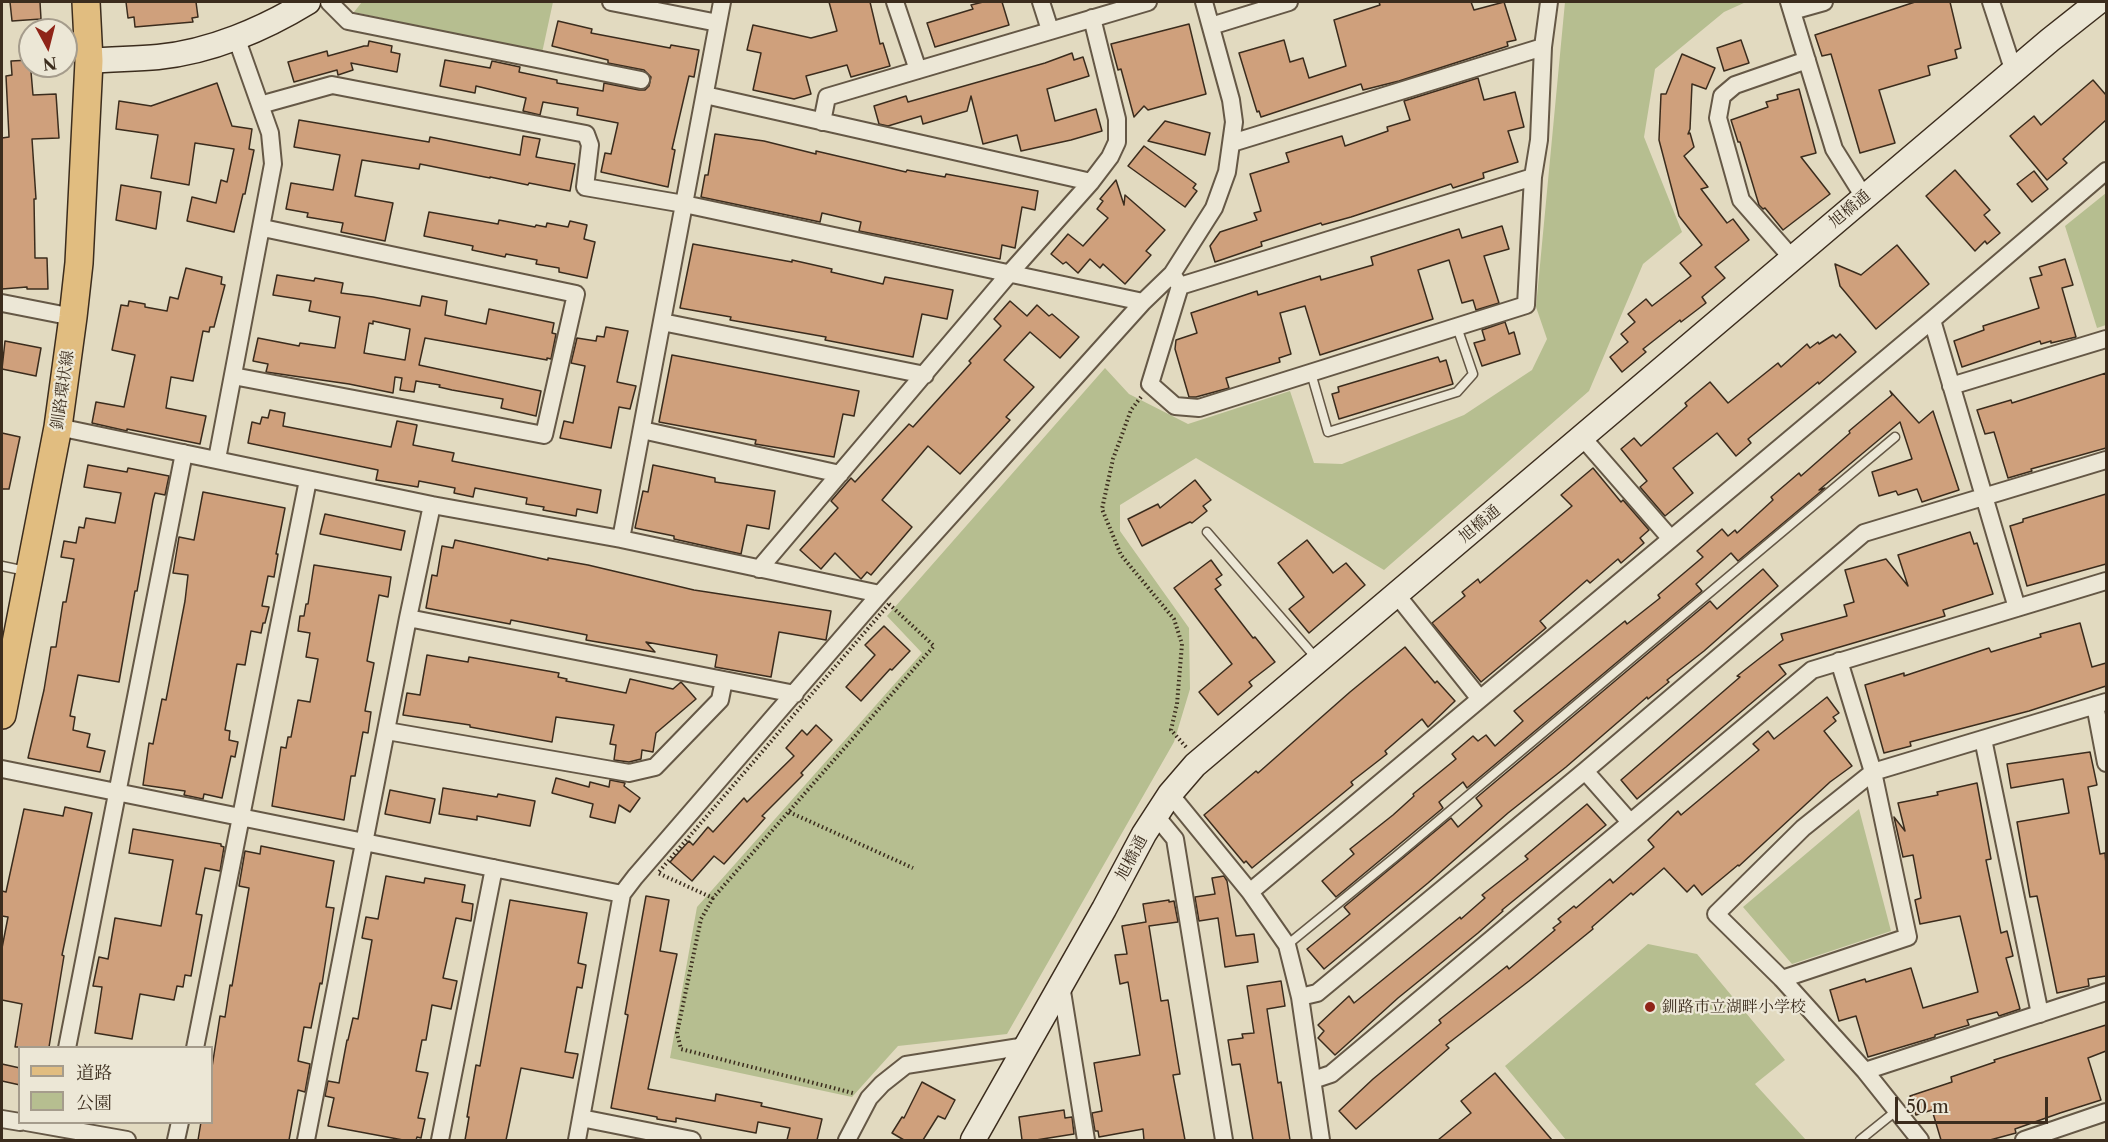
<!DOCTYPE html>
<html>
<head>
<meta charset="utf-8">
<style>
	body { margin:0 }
	#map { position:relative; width:2108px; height:1142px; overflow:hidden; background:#e2dac0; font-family:"Libre Caslon Text","Noto Serif JP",serif }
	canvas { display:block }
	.frame { position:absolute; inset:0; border:3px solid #3b2c1d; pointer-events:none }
	.legend { position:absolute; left:18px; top:1046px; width:195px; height:78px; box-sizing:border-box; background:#ece7d6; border:2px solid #a59c8c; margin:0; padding:8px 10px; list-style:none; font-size:18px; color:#3b2c1d }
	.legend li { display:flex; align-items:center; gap:12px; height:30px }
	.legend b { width:30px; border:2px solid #a59c8c }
	.north { position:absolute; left:18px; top:18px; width:60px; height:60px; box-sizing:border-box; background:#ece7d6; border:2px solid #a59c8c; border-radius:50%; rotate:173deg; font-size:16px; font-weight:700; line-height:24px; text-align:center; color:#3b2c1d }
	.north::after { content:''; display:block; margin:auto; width:21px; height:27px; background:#8f2418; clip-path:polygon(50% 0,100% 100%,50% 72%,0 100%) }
	.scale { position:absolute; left:1895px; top:1097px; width:153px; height:27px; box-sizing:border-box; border:3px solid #3b2c1d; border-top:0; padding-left:8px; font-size:18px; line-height:21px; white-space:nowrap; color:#3b2c1d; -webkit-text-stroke:4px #ece7d6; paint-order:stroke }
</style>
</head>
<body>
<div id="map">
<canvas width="2108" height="1142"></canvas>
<div class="frame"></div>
<ul class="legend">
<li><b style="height:8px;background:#e1bd80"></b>道路</li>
<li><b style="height:16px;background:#b6be90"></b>公園</li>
</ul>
<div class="north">N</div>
<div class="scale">50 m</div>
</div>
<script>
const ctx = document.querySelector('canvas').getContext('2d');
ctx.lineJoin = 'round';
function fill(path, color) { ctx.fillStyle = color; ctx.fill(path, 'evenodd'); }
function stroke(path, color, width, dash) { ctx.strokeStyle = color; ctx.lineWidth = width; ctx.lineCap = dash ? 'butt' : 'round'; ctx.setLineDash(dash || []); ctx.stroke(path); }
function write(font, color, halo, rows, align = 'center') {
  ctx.font = font + ' "Libre Caslon Text","Noto Serif JP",serif'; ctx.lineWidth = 4.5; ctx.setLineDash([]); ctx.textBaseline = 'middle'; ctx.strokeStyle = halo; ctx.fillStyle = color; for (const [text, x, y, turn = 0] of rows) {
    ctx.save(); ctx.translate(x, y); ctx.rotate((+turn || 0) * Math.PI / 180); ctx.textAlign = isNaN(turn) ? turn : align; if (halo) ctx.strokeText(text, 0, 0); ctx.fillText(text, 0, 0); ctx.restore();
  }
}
fill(new Path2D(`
	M362,2H553L542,53L354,12Z
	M1565,2H1746L1724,12L1655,69L1644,137L1682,232L1643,264L1589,391L1384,570L1196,458L1120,505V531L1189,628L1190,689L1174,742L1007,1034L898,1046L852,1097L670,1058L697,907L922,653L887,616L1105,368L1129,394L1188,424L1290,391L1314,463L1342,464L1464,415L1532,370L1547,339L1536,307Z
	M2106,193V325L2097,328L2065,226Z
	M1859,809L1891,931L1792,964L1743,907Z
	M1648,944L1697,954L1785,1060L1755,1084L1806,1140H1566L1505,1066Z`), '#b6be90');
const building = new Path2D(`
	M10,2H40L41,19L12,21Z
	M126,2H196L198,17L192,18L193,22L135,27L134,17L128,18Z
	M829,2H870L880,44L883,43L890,66L851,77L847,65L806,76L811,94L794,99L753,90L761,53L747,50L753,25L811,38L837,31Z
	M983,2H1002L1009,25L935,47L927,23L973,9L971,5Z
	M1379,2H1471L1474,10L1504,2L1516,40L1507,42L1508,46L1399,81L1363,90L1361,84L1261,117L1259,111L1257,112L1239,53L1284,40L1290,62L1303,58L1309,78L1346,66L1334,20L1380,5Z
	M1915,2H1950L1961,48L1955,50L1957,58L1928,66L1930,75L1879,90L1895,143L1860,153L1831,54L1822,56L1815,35Z
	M558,21L592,29L591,33L670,48L671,45L699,50L694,77L689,76L672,149L675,150L668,187L601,172L605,153L611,154L618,123L577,115L578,108L543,102L540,115L523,111L526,98L476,86L475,93L440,86L445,60L490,68L492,61L520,67L519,72L557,80V83L603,91L604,83L639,90H645L649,86L651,77L644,70L608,63V60L552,46Z
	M1189,24L1206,94L1148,110L1144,106L1134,117L1121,69L1118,70L1111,44Z
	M1741,40L1749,63L1724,71L1717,48Z
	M369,41L392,46L391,52L400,54L397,72L351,63L353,70L338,75L337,70L294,82L288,62L327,51L328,56L364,46H368Z
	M1072,53L1074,60L1083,57L1089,76L1047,89L1055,121L1096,109L1102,131L1071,140L1021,151L1017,135L983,144L971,96L967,111L923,124L921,116L888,126L879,124L874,106L906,96L908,102L1045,63Z
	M1682,54L1715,68L1706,89L1692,84L1690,129L1688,134L1690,133L1694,147L1684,156L1708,187L1701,189L1727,223L1733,219L1749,240L1715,267L1725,278L1702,297L1706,303L1681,322L1680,320L1643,349L1646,352L1622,372L1610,357L1628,342L1621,334L1635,322L1628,314L1646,299L1652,306L1691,276L1680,263L1702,245L1679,216L1659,140L1661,94H1666Z
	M30,60L33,95L56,94L59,138L32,139L36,199H34L35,258H47L48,289H27V287L2,289V138L9,137L6,76L12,75L11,61Z
	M1478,78L1484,100L1515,92L1524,127L1508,131L1518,162L1483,173L1484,178L1453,188L1451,184L1351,217L1322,225L1321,223L1261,242L1262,246L1215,262L1210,246L1220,232L1257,220L1254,213L1261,211L1250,174L1289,162L1286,153L1342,136L1345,146L1388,131L1387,127L1410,120L1404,101Z
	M2093,80L2106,95V120L2063,159L2067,163L2047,180L2010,136L2034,116L2041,125Z
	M217,83L232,126L252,129L249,149L254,150L245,194H243L234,232L187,221L192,197L216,203L221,180L227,182L234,149L195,143L189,185L151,178L158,135L116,129L119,101L151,106Z
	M1799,89L1816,153L1801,157L1830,194L1783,230L1765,208L1763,209L1759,205L1740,142H1738L1731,120L1768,107L1766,102L1778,99L1777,95Z
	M299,120L429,142L430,137L520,155L523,136L540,139L536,157L575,164L570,191L529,183L528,185L490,177V178L420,164L419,169L362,160L355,196L393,203L385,241L341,232L343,223L307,217L308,213L286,209L291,183L333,190L340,155L294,147Z
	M1165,121L1210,133L1205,155L1148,141Z
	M715,134L764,141L816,154V151L906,172L907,170L945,177L946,174L1038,191L1035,210L1022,207L1015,248L1002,245L1000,259L859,231L861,222L822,213L820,222L701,197L705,175H708Z
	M1144,146L1196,184L1193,188L1197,191L1185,207L1128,166Z
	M1955,170L1990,210L1984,215L2000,233L1987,244L1985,241L1975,251L1926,196Z
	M2034,171L2048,189L2032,202L2017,184Z
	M1116,180L1124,205L1125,195L1165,230L1146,251L1151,255L1125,284L1103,264L1100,268L1090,259L1078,273L1066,262L1063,264L1051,254L1068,234L1083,246L1108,218L1097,209L1103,201L1100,199Z
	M121,185L161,192L156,229L116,220Z
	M429,212L498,224L499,220L535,227L536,225L546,227L547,223L568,227L570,221L587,225L584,239L595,242L587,278L559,272V268L536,264L537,260L506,254L505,257L472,250L473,246L424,236Z
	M1502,226L1509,249L1484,256L1499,303L1476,310L1473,300L1462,303L1449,260L1418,270L1433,319L1320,355L1305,306L1280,313L1291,354L1279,358L1280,362L1226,378L1229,388L1196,397H1189L1175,349L1176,340L1197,333L1191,313L1257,291L1258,295L1320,276L1321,280L1373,265L1371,257L1459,229L1462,238Z
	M693,244L792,262V260L832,269L831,272L883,284L885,277L953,290L947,319L922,314L913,357L825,340L826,337L730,320L731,317L680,308Z
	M1897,245L1929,284L1876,329L1840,286L1835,264L1861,275Z
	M2065,259L2073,285L2062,288L2076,337L2051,343V341L2041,344L2040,341L1962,367L1954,341L1984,330L1983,326L2039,308L2030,278L2042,275L2039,267Z
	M186,268L222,277L221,284L225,285L214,327H210L209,332L203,331L193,381L171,377L166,408L206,416L200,444L127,429V431L92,423L96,402L124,407L135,355L112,350L121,305L128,306L129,301L145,304V307L167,311L170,297L178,299Z
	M277,275L314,281L315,278L343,283L341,293L373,297L420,306L422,296L447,301L445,315L486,324L489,309L554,323L552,333L556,334L551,359L547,358V360L425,338L419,365L541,391L536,416L501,408L503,399L452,390L439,387L440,385L416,381L414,392L400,390L402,378L395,377L393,393L349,384L266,372L268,364L253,361L258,338L299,346L300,343L335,348L340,317L309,311L311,301L273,295ZM373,321L410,329L405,360L364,353L369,323L373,324Z
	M1010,301L1027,316L1037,305L1049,316L1052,314L1079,337L1060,358L1030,332L1004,360L1034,387L1006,417L1010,420L960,474L928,446L882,500L912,527L871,575L867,572L861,579L835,553L821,569L800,550L838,508L831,501L851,478L855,482L909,424L913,427L971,363L969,361L1001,326L994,319Z
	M1505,322L1509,334L1514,332L1520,354L1482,366L1474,343L1485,340L1482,330Z
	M606,327L628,331L617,382L636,386L630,409L619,407L611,448L560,438L564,421L573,423L585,366L571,363L577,338L596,341L597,336L604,337Z
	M1840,334L1856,352L1819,384L1818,382L1748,439L1751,443L1736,456L1717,433L1673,468L1693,493L1665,516L1640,487L1647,481L1621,449L1634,438L1641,446L1687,406L1685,403L1710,382L1728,403L1778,363L1781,367L1807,344L1810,348L1818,342L1819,344L1833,335L1836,338Z
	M5,341L41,348L36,376L2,369Z
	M672,355L859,391L854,416L843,414L834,457L755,444L756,440L659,422Z
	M1438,357L1440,362L1446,360L1453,384L1339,419L1332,394L1339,392L1338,387Z
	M2106,373V448L2031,469L2032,471L2008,478L1994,432L1985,434L1977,410L2011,400L2012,403Z
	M1890,391L1919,423L1933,411L1959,490L1922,502L1917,489L1898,495L1896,491L1879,496L1872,472L1912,459L1900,422L1819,490L1825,488L1738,561L1731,553L1696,584L1702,591L1467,788L1463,782L1439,802L1443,808L1336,897L1322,881L1354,854L1350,849L1393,815L1414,796L1413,794L1456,759L1452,754L1473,736L1478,741L1486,735L1495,746L1523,721L1514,711L1625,621L1627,624L1660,598L1658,595L1703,557L1697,551L1722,529L1728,536L1735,530L1737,533L1773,500L1771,497L1799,473L1801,476L1850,433L1849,431L1892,395Z
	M270,410L285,413L283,426L391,447L397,421L417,425L413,445L454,453L452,461L601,490L597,513L577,509L576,516L543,510L544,507L526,504L527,498L475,488L473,497L454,493L455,488L419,481L418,487L376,480L378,470L248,443L252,422L260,424L262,417L268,418Z
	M2,433L20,437L9,489H2Z
	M88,465L127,472L128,468L169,476L165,495L155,493L153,500L137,591H135L119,682L78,675L70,716L75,717L73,730L90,734L87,747L105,751L100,772L28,758L44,690L51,647H56L63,602H66L74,559L61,557L64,541L76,543L79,527L84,528L86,518L115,523L121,493L84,487Z
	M653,465L715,478V482L775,491L769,529L747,525L741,554L674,539V536L635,528L643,491L648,492Z
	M1593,468L1621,502L1623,500L1649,530L1640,538L1644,543L1621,563L1618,559L1590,583L1587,580L1540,621L1546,628L1481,682L1432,623L1465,596L1462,592L1478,579L1480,583L1572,506L1561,495Z
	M1195,480L1211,500L1203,506L1207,511L1192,523L1190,522L1142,546L1128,519L1158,504L1160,508Z
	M203,492L285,508L276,554H278L274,577L268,576L262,606L269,607L265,623H263L261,633L251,631L245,665L237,664L225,730L230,731L229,740L238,742L235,757L231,756L222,798L204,794L203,799L184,795L185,791L143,785L149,743L153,744L162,699L166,700L185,601L188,575L173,573L179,537L194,540Z
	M2106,494V564L2027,586L2010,526L2023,522V519Z
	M325,514L405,531L401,550L320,534Z
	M1970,532L1974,544L1977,543L1993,594L1943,610L1945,616L1779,665L1786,674L1637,799L1621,780L1740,677L1737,676L1783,640L1781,634L1847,616L1844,605L1854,602L1845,570L1886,559L1908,586L1898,555Z
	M455,540L548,560V558L588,565L694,590L831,611L826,640L779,632L771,677L715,667L717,655L646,642L655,652L586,640L587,635L511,620L510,624L426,608L432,575L437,576L442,546L453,548Z
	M1307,540L1333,573L1346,563L1365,585L1309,633L1289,609L1304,597L1278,563Z
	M1211,560L1222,575L1216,579L1221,585L1215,589L1253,638L1255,637L1275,662L1249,682L1252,686L1218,715L1199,692L1232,664L1174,588Z
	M314,565L391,577L388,597L379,595L367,661L374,663L365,711L371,712L368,733L363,732L355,776H351L344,820L272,806L281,747L286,748L288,737H291L298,700L310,702L318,659L306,657L310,633L298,631L300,616H304L306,604H308Z
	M1763,569L1778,586L1704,651L1667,680L1669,682L1648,699L1647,697L1566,767L1508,813L1428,883L1324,969L1307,949L1350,914L1344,907L1451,818L1458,827L1482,806L1476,798L1710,601L1717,609Z
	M2080,623L2092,667L2106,663V686L2029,711L1910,742L1911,746L1884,753L1865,685L1904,673V676L1989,648L1991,652L2041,637L2040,634Z
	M884,626L910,651L892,670L890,669L861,701L846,687L875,655L865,645Z
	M1405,647L1435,683L1437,681L1455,701L1428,727L1422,719L1385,751L1387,754L1351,782L1353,785L1252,868L1246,861L1244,863L1204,815L1256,771L1258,773L1350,692Z
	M427,655L468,662L469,657L559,673L558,677L567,679L566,681L626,693L630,679L673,689L681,682L696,699L656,733L653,752L642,750L641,759L629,762L614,760L616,745L610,744L614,725L556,717L552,742L470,727V725L403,715L407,693L420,695Z
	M1827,697L1839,713L1833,717L1836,721L1824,731L1852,766L1830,782L1739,866L1738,865L1702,895L1694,885L1687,892L1664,868L1633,895L1631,893L1592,927L1593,929L1529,981L1446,1045L1449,1048L1356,1129L1339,1111L1373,1079L1441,1023L1439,1020L1507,966L1509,969L1555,930L1553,928L1561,922L1558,919L1574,906L1576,908L1610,879L1613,883L1654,847L1648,840L1678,811L1681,815L1759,750L1753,744L1768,731L1774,739Z
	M816,725L832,740L801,773L803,775L762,816L765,818L724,864L714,856L692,881L670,862L689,841L693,845L708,827L713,832L744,798L747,802L794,756L786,748L802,730L807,735Z
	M2090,752L2097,785L2088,787L2100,854L2105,853L2106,864V976L2088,979L2089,986L2057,993L2037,896L2030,897L2017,822L2069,813L2063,779L2011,788L2007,764Z
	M556,778L589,787L590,782L609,787L610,780L625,783L624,786L640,798L630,812L619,805L615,823L590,817L593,804L552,793Z
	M1977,783L1991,859L1986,860L2001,933L2007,931L2013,956L2006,958L2020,1009L1999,1016L1997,1012L1967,1020L1969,1025L1935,1035V1037L1868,1057L1856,1016L1839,1021L1830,990L1865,979L1866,982L1911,968L1923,1008L1978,992L1960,916L1920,924L1915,900L1921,898L1913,855L1903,857L1894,817L1905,831L1898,803L1938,795L1937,792Z
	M443,788L497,797L498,794L535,801L530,826L477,816V820L439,814Z
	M390,790L435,799L430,823L385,814Z
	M1587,804L1606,825L1502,910L1503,911L1478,933L1398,998L1335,1055L1318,1038L1324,1031L1318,1025L1349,996L1354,1003L1460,917L1461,919L1485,898L1482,895L1528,859L1525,856Z
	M65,807L92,813L62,955L64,956L49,1047H15L22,1004L2,1000V948L8,917L2,916V891L6,892L24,809L63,816Z
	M133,829L221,844V846L224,847L220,871L205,868L196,914L202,915L191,976L185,975L183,987L177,986L174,1000L140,994L132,1039L95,1033L102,987L93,986L99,957L108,959L115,918L161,926L173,860L129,853Z
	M261,846L334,861L326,907L334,908L322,984L320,983L311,1028L304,1027L298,1061L310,1064L305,1092L298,1090L289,1140H198L201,1122H212V1067L220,1016L225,1017L230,985L232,986L249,888L239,886L245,851L260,854Z
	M386,876L424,883L425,878L465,885L462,902L473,904L471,921L456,918L443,978L457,981L451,1009L432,1005L426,1040H422L416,1071L428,1073L418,1118L425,1119L421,1138L417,1137L416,1140H403L328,1126L334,1098L325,1096L328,1081L339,1083L347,1040H348L353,1018L358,1019L372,940L362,938L366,917L378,919Z
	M1224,876L1227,881L1236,936L1254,934L1258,962L1225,967L1218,918L1199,921L1195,897L1215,894L1212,878Z
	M646,896L669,900L660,951L677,954L648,1089L715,1101L716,1094L762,1103L761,1106L822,1119L817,1140H787L790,1128L758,1122L756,1133L676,1118V1122L657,1119V1117L611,1108L628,1015L625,1014Z
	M510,900L587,913L578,963L586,965L582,988L577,987L565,1052L578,1054L573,1078L521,1068L506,1140H465L469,1117H467L476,1065L480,1066Z
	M1169,900V902L1174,901L1178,922L1149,926L1161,1001L1168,1000L1175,1044L1180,1074L1173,1075L1185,1140H1144L1143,1129L1099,1137L1098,1131H1095L1092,1113L1102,1111L1094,1063L1140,1055L1128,982L1120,984L1115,955L1127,954L1122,926L1146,922L1143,904Z
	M1281,981L1285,1006L1267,1009L1278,1083L1281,1082L1290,1140H1253L1240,1064L1232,1065L1228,1040L1243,1038L1242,1034L1254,1033L1247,986Z
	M2106,1025V1051L2088,1058L2101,1100L2060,1113L2015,1129L2016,1133L1990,1140H1941L1932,1110L1916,1115L1910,1096L1952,1082L1951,1077L1995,1062L1994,1060Z
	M2,1064L20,1068V1085L2,1081Z
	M1495,1073L1552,1140H1438L1471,1113L1461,1101Z
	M922,1082L955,1100L945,1119L938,1116L923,1140H904L892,1133L902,1117L904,1118Z
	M1064,1110L1065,1118L1072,1117L1074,1134L1036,1140H1022L1019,1117Z`);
fill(building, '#cfa07c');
stroke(building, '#3b2c1d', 1.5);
const lane = new Path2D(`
	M1311,373L1328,432L1457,392L1473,374L1457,327
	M1207,532L1316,658
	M2,566L26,571
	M1287,945L1395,857L1895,437
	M1860,1140L1896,1111`);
const street = new Path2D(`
	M329,2L348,21L641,80
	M611,2L718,23
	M895,2L918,70
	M1041,2L1050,30
	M1789,2L1834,149L1864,197
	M1991,2L2014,72
	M1792,11L1824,2
	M1211,26L1289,2
	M705,95L1091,182
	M260,105L332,85L586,134L590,145L585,187L684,204L1143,302
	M822,122L827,97L1148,2
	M1232,143L1543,47
	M1792,258L1741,200L1718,118L1722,96L1735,85L1807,60
	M1172,274L1180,286L1150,384L1175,406L1199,408L1526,305L1533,177L1539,140L1543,47L1549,2
	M1180,286L1533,177
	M2,303L73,317
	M1932,320L2017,608
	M662,322L925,375
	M233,376L544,435L576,294L263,228
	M1951,386L2106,339
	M58,427L432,505L621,539L880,594
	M642,430L840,474
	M1582,437L1671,539
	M217,459L273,164L270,133L236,37
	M621,539L722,2
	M759,569L1009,274L1091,182L1110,157L1117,142V119L1092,18
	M1396,594L1480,699
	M408,618L795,694
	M2095,705L2106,763
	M387,731L629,773L655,767L720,700L724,680
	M1983,739L2040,1014
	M2,769L622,894
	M1585,771L1630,822
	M1170,794L1250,892L1287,945L1300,997L1321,1140
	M1156,816L1175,839L1224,1140
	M1250,892L1932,320L2106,171
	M1782,979L1908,937L1873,772L1839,661
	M1061,985L1086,1140
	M1300,997L1317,993L1585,771L1864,533L2106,460
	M67,1048L184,453
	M195,1048L308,480
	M1865,1071L2106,992
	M1313,1080L1331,1074L1812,670L2106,581
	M581,1118L692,1140
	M2,1119L20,1122
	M26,1122L127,1140
	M176,1140L180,1122
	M306,1140L408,618L432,505
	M440,1140L494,868
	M577,1140L622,894L635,877L880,594L1143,302L1172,274L1214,208L1227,172L1234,122L1231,100L1204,2
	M847,1140L869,1098L882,1084L906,1065L1026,1046
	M1920,1140L1865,1071L1782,979L1716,914L1803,828L1873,772L2106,702
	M2024,1140L2106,1112`);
const secondary = new Path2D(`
	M89,61C112,59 135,59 158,57C210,52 264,29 308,2
	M973,1140L1104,909L1144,834L1170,794L1195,765L2050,40L2098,2`);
const primary = new Path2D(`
	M2,715L58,427L73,317L79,263L89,61L86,2`);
stroke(lane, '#655846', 11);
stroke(street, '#655846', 20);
stroke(secondary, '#3b2c1d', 27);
stroke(primary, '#3b2c1d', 30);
stroke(new Path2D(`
	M1141,397L1131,410L1113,459L1102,509L1121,555L1174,619L1182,644L1177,704L1171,730L1186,747
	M889,604L934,646L713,898L658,873Z
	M789,812L913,868
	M713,898L701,919L677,1033L681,1049L853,1093`), '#3b2c1d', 4, [1.5, 3]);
stroke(lane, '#ece7d6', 8);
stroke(street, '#ece7d6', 16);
stroke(secondary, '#ece7d6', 24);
stroke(primary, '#e1bd80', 27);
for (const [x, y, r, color] of [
	[1650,1007,6,"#8f2418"]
]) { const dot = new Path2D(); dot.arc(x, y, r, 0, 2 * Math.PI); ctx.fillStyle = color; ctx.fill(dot); stroke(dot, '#ece7d6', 2); }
write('16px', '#3b2c1d', '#ece7d6', [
	["旭橋通",1850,209,-40],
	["釧路環状線",63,390,-82],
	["旭橋通",1480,524,-40],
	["旭橋通",1132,858,-62]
]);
write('16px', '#3b2c1d', '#ece7d6', [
	["釧路市立湖畔小学校",1662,1007]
], 'left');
</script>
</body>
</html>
